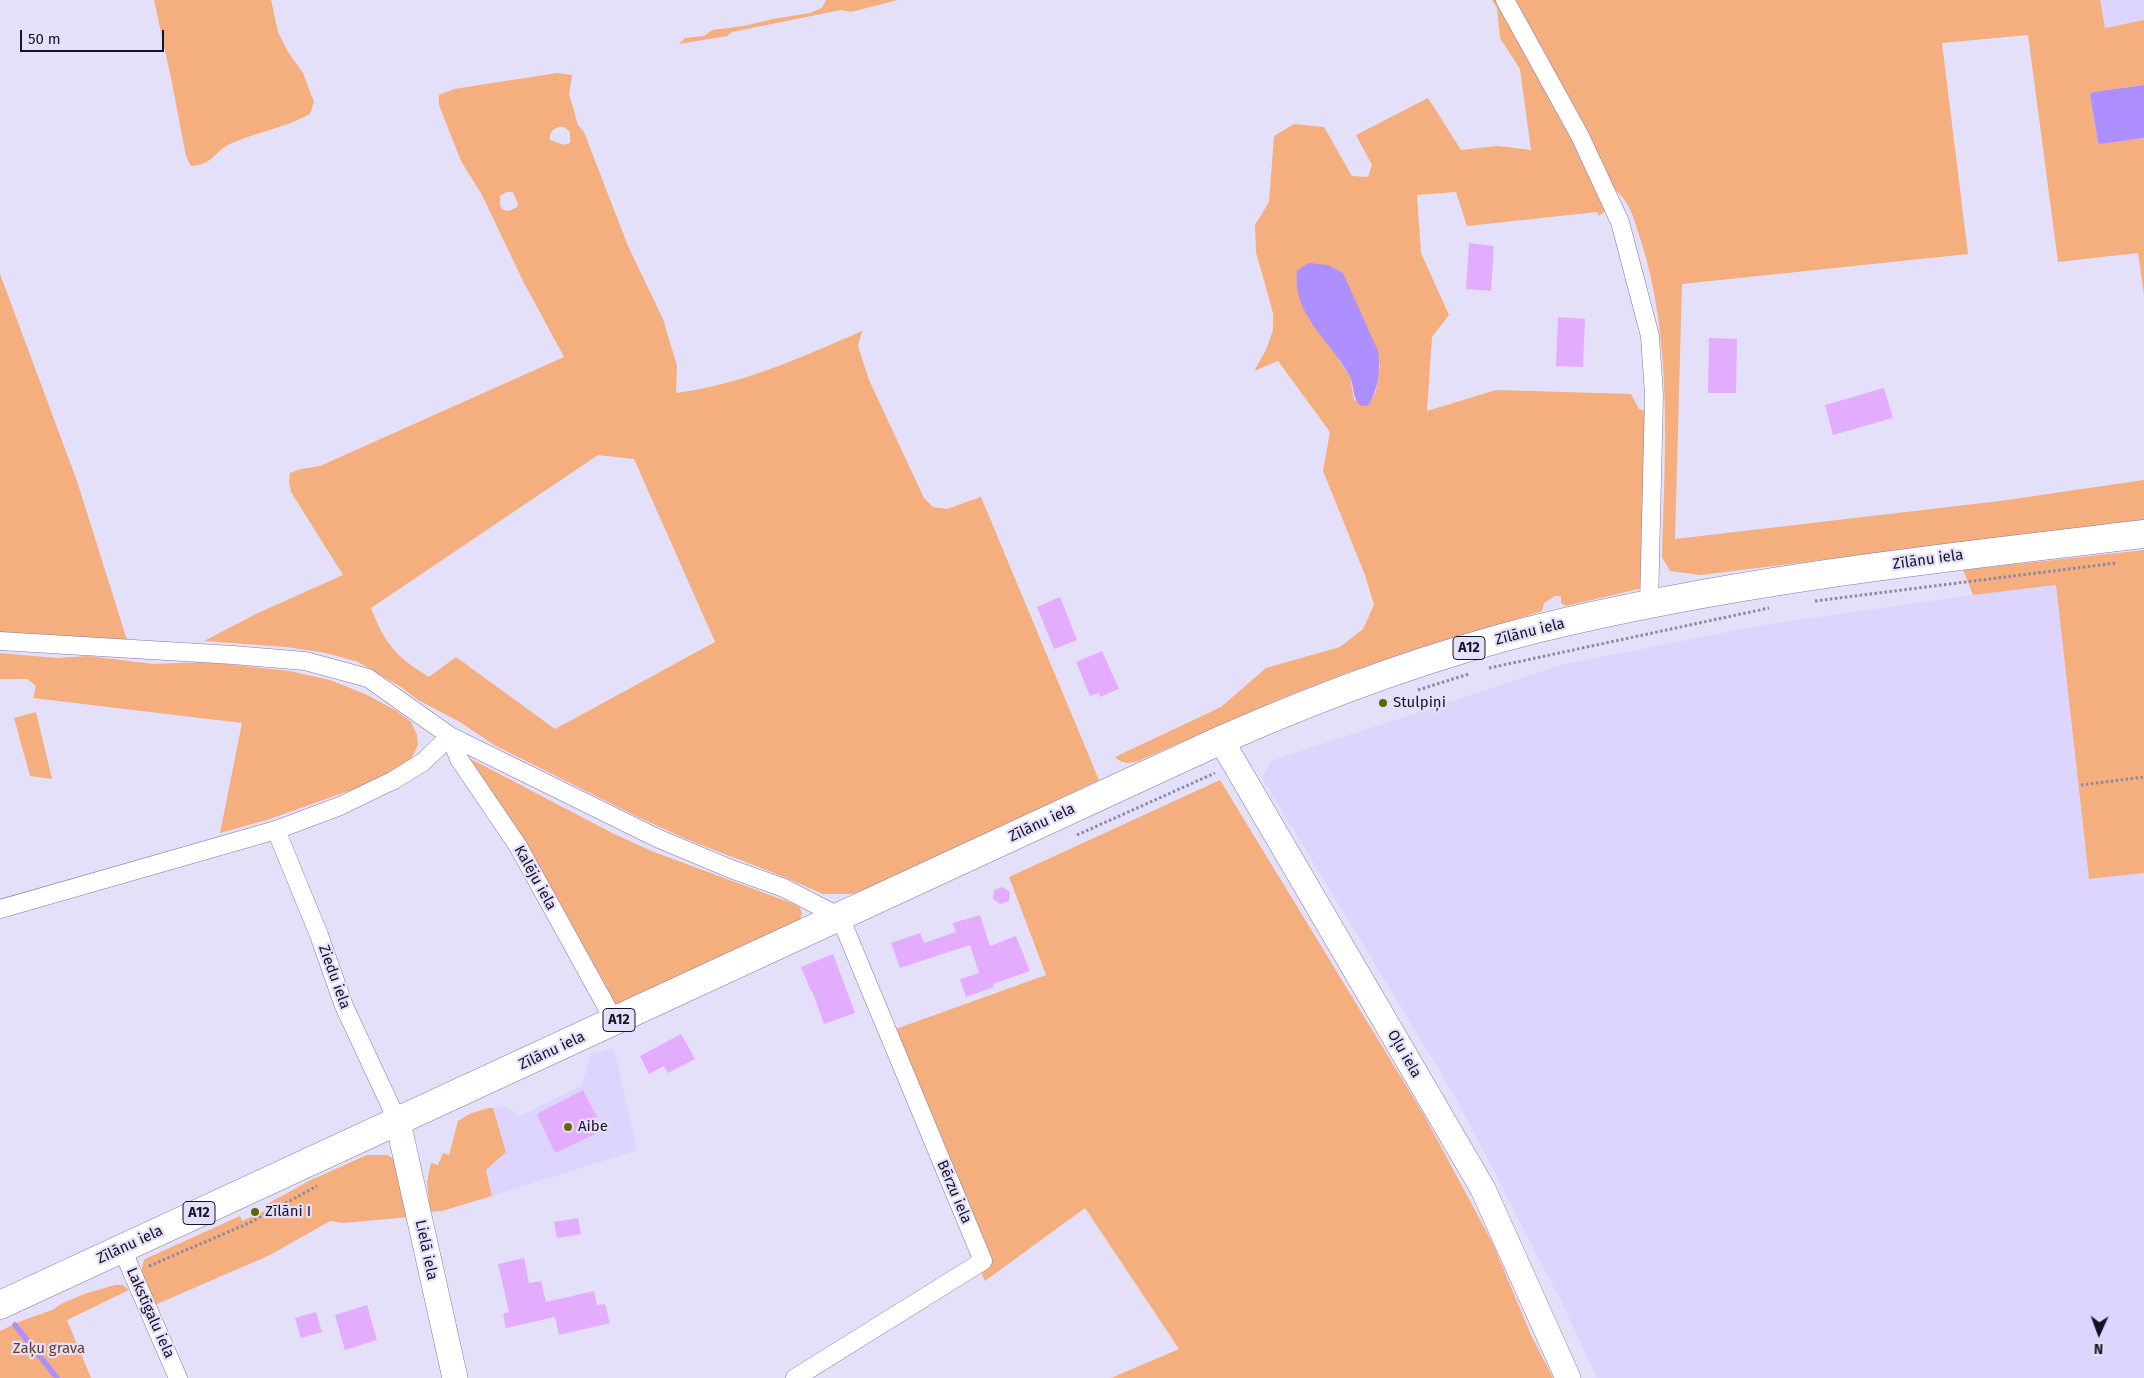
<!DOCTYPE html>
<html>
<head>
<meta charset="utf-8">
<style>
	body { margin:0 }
	#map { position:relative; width:2144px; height:1378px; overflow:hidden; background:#e5e0f9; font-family:"Fira Sans",sans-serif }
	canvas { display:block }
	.north { position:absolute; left:2074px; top:1308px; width:50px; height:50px; -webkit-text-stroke:4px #e5e0f9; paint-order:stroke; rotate:182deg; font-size:14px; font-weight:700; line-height:20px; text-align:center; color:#181227 }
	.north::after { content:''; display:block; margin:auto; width:18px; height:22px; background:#181227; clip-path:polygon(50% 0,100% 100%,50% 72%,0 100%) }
	.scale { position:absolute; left:20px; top:30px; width:144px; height:22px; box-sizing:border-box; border:2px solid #181227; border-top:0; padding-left:6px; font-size:15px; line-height:18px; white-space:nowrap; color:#181227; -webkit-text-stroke:4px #e5e0f9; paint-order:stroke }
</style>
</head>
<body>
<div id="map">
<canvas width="2144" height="1378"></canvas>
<div class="north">N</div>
<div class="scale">50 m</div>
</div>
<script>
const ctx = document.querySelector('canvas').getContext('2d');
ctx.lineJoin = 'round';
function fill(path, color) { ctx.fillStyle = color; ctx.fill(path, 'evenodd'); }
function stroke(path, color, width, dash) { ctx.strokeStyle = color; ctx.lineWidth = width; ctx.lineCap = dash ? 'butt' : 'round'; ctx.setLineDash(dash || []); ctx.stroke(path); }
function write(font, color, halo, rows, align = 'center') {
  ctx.font = font + ' "Fira Sans",sans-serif'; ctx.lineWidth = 4.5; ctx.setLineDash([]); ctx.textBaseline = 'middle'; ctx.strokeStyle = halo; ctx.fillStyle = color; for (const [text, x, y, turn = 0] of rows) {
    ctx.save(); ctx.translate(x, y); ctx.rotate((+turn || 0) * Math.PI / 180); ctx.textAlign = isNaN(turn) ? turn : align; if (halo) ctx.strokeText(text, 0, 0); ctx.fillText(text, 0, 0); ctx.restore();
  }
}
fill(new Path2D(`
	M2100,0H2144V20L2104,28Z
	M2056,585L2089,879L2144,873V1378H1597L1564,1307L1455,1096L1262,778L1271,761L1561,665L1763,625L1973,595Z
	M614,1048L637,1150L492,1196L486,1170L506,1151L493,1108L506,1107L514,1111L518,1117L582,1085L591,1054Z`), '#ddd5fd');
fill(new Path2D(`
	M154,0H271L278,32L288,52L303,73L314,102L310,114C285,128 256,132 230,144C213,152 215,164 191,166L186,156L171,78Z
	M826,0H898L851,12L841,10L732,32L727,36L679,44L685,38L704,36L712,30L744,26L773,19L810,13L822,8Z
	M1492,0H1499L1573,137L1604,204L1605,211L1599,216L1597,212L1467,226L1456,192L1417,195L1421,253L1449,315L1432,337L1427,411L1496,390L1631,394L1639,409L1647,411L1643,588L1566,606L1561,603V596H1555L1544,603L1542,611L1349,672L1282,698L1136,762C1127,763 1122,764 1115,757L1221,707L1266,668L1340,647L1363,629L1374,605L1365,575L1323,471L1330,432L1278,361L1254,371L1266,350L1273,330V313L1256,252L1255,225L1269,202L1274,136L1294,124L1324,127L1352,176L1368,177L1372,165L1356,135L1428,98L1461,150L1498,146L1531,150L1520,69L1500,38L1497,8ZM1338,359L1380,364L1376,391L1369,405L1354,400L1350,376Z
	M1513,0H2100L2105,28L2144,20V85L2092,92L2090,95L2098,143L2101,144L2144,138V295L2138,253L2058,262L2028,35L1942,43L1968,254L1682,284L1675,539L2000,501L2144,480V520L1701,575L1670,571L1662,557C1665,451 1673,339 1640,238C1634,218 1630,202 1614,189Z
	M557,73L572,75L569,94L578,125L584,132L628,246L663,319L677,366L676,393C741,385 802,357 862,331L858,346L869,380L924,498L933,507L947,509L981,497L1099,780L871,888L852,894H823L784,877L686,839L638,817L494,745L460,722L418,700L401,687L358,662L326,653L286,647L204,641L258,613L343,575L291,492L289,481L290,473L301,469L320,466L564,357L523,281L482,195L461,161L439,105V95L454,89ZM558,127H564L570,132V143L564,145L550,140C549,133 552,130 558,127ZM507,192H513L518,204L516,208L508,211L503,210L500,205V196ZM598,455L634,459L715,642L555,729L456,657L429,677C396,657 385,644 371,608Z
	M0,274L77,481L127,640L0,632Z
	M2144,550V873L2089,879L2056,585L1973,595L1963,570Z
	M0,653L57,658L88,656L153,664L207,662L289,671L330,680L365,694L397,711L411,722L417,735L418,745L408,765L381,779L354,789L270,819L220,833L242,723L33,698L36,686L27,679H0Z
	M36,712L52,779L30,776L14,718Z
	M462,757L469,758L614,834L654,852L794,904L800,908L802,914L800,919L793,924L620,1006L613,1004Z
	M1220,780L1424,1115L1493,1244L1531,1335L1553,1378H1111L1179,1349L1085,1208L985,1281L879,1035L1046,975L1009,877Z
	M488,1108H493L506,1152L486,1170L492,1196L442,1211L430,1212L427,1182L431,1163L438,1165L443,1153L449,1155L458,1121L469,1114Z
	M367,1155H387L394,1159L410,1217L343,1223L330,1221L270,1255L155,1305C149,1292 136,1273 145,1259L240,1216L242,1221L269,1209L267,1204L311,1180Z
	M115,1285H123L129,1290L67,1320L91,1378H0V1331L21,1321L52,1310L61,1304L84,1294Z`), '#f5ae7d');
fill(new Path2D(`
	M2144,85V138L2101,144L2098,143L2090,95L2092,92Z
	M1308,263L1328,265L1343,273L1378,351C1381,371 1378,388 1369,405L1361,406C1351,397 1355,386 1349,375C1330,340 1292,315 1297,271Z`), '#ae8fff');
stroke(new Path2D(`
	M15,1325L57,1378`), '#ae8fff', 5.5);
fill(new Path2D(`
	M1469,243L1494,246L1491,291L1466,289Z
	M1558,317L1585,319L1583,367L1556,366Z
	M1709,338L1737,339L1736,393H1708Z
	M1884,388L1893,418L1833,435L1825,405Z
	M1060,597L1077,640L1054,649L1037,607Z
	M1102,651L1119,689L1100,697L1099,693L1090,696L1076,662Z
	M1003,887L1010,892L1009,901L1000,904L993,899L994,890Z
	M980,915L990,946L1016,936L1030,971L993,984L994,987L966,997L960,979L979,973L970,945L900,968L891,943L920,933L924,943L956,932L953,923Z
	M833,954L855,1013L824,1024L812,991H811L801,967Z
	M681,1034L695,1059L668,1073L664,1066L649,1074L640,1056Z
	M583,1090L597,1117L590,1120L596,1134L555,1153L537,1114Z
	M578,1218L581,1234L557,1238L554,1222Z
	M524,1258L529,1283L541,1281L546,1302L594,1291L597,1305L605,1304L610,1323L559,1335L555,1317L506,1328L503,1314L509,1312L498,1264Z
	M367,1305L377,1340L345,1350L335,1315Z
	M316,1312L322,1332L301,1338L295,1318Z`), '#e4acff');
const street = new Path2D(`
	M1505,0L1580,136L1620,222L1650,336L1654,395L1649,605
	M0,641L233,655L305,661L368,678L450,736L657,838L731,869L784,888L840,917L983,1261L795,1378
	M276,830L319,935L344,1006L398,1122
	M0,909L276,830L340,806L394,780L423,762L450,736L459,759L518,846L615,1022
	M122,1249L178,1378`);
const secondary = new Path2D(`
	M1221,740L1483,1189L1568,1378
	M398,1122L455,1378`);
const highway = new Path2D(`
	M0,1305L1221,740C1323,695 1428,656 1536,629C1735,580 1941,558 2144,534`);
stroke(street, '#8376ad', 19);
stroke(secondary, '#8376ad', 26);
stroke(highway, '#8376ad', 29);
stroke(new Path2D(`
	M1815,601L2116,563
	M1489,668L1769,608
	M1418,690L1469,674
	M2081,785L2144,777
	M1077,835L1215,773
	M149,1266L249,1223L317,1186`), '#8e88a0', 3, [2.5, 2.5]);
stroke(street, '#fff', 18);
stroke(secondary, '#fff', 25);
stroke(highway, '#fff', 28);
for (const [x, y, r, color] of [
	[1383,703,5,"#5f6606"],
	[568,1127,5,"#5f6606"],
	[255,1212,5,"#5f6606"]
]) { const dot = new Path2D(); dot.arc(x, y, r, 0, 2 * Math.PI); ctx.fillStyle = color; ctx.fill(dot); stroke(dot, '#e5e0f9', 2); }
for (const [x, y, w] of [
	[1469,648,32],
	[619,1020,32],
	[199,1213,32]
]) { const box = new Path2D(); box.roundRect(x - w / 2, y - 11.5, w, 23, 4); ctx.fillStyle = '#e5e0f9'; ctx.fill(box); stroke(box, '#181227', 1); }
write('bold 14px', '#181227', null, [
	["A12",1469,648],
	["A12",619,1020],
	["A12",199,1213]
]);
write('15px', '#181227', '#e5e0f9', [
	["Zīlānu iela",1928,560,-8],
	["Zīlānu iela",1530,632,-14],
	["Zīlānu iela",1042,823,-25],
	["Kalēju iela",535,878,61],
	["Ziedu iela",334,977,70],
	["Zīlānu iela",552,1051,-25],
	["Oļu iela",1404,1054,60],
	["Bērzu iela",954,1192,67],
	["Zīlānu iela",130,1245,-25],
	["Lielā iela",426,1250,78],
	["Lakstīgalu iela",150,1313,66]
]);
write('15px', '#181227', '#e5e0f9', [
	["Stulpiņi",1393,703],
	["Aibe",578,1127],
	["Zīlāni I",265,1212]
], 'left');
write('15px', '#6a3e1e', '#e5e0f9', [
	["Zaķu grava",49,1349]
]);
</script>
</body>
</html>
